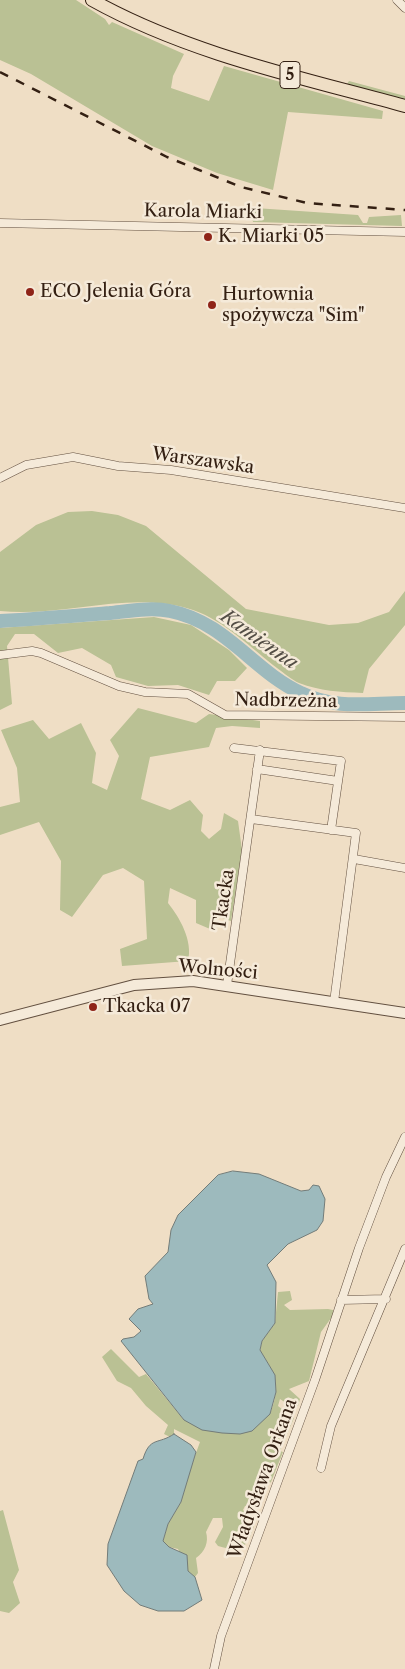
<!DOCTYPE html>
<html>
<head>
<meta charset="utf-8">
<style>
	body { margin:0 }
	canvas { display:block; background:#efdec5 }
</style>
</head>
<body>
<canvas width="405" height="1669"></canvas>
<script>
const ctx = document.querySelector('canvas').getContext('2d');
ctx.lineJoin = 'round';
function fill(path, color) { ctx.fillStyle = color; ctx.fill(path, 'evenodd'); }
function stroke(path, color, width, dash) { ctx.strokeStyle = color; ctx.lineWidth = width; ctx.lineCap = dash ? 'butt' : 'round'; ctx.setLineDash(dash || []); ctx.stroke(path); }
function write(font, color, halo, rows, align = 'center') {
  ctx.font = font + ' "Libre Caslon Text",serif'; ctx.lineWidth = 5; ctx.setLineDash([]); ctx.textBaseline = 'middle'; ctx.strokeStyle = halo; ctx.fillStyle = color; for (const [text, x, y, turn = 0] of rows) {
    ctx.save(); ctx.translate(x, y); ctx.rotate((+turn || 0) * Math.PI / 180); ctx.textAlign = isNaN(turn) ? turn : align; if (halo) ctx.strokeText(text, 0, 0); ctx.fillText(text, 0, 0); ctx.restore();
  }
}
fill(new Path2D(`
	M0,0H76L105,19L109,25L112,22L184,54L173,76L171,88L209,101L224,66L383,111L382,119L288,112L273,190L217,173L152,146L31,74L0,60Z
	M349,81L405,96V100L347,84Z
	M255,208L358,215L363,223H367L369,217L401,215L402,226L253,222L251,213Z
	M92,511L118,515L146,526L246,609L329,625L358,623L389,612L405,591V625L369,669L363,693C340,692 320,691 299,683C292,680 284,673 277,668C251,648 225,621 193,610C130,589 64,618 0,611V552L36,525L68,512Z
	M154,617L191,625L229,650L247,668L235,681H217L209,695L178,685L148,686L116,677L111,665L82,648L58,653L34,634H15L7,646L12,704L0,710V628Z
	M138,708L196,723L209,714L260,721V728L232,726L216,728L209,747L150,757L141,799L170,810L190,800L203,815L201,831L209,839L221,829L224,813L238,821L242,850L231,921L216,916L210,929L196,923V900L170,888L168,903C180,918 193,941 188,961L122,966L120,949L147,939L144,881L123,868L103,875L72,917L60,910L61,861L39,822L0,835V807L20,802L17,768L1,730L33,720L49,739L81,723L96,753L92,783L107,790L119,756L110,740Z
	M290,1291L292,1300L284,1305L290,1310L328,1309L333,1310L334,1314L321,1332L309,1381L289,1389L300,1399L298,1406L292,1407L280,1399L278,1406L294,1418L280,1451L283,1452L271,1482L267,1485L260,1482L254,1496V1503L245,1506L243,1510L255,1522C248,1546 244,1554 218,1546L215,1542L223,1527L222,1518H213L206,1532C209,1542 205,1552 196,1558L198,1573L195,1577L188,1571L178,1549L169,1547L163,1541L168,1524L181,1502L185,1483L200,1442L174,1429V1434L170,1437L164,1434L168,1425L146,1406L131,1388L117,1381L102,1357L111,1349L139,1377L146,1374L184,1420L270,1414C281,1386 276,1374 260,1351L262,1341L275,1323L278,1292Z
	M3,1510L19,1570L13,1582L20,1603L9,1613L0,1611V1511Z`), '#bac194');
const water = new Path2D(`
	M233,1171L259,1174L301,1191L309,1190L313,1185L319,1186L325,1199L323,1221L317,1230L288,1244L267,1265L276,1282L275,1323L262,1341L260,1350L275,1375L276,1392L270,1414L252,1431L240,1434L222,1433L202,1430L184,1420L121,1341L123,1339L134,1337L141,1331L129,1319L138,1309L153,1304L149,1299L145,1276L168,1252L171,1230L178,1215L218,1175Z
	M174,1434L191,1445L196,1452L181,1502L168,1524L163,1541L169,1547L187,1555L188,1571L195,1577L202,1600L184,1611H158L140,1605L124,1591L107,1565L108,1544L138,1461L143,1459C150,1436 158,1445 174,1434Z`);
fill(water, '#9dbabd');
stroke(water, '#737c79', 1);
stroke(new Path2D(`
	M0,621C37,619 73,616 110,613C129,611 152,607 170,611C226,622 253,671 301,693C335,710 369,703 405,703`), '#9dbabd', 14);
const minor = new Path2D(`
	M397,0L405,8
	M0,223L405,232
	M0,478L26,465L73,457L118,466L171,470L405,508
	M0,655L32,651L41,653L119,686L145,692L188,694L225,715L405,717
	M234,748L341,761L331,830
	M257,769L338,781
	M251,819L356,833L334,1002
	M354,859L405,868
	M227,985L260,750
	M341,1300L386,1299
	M321,1468L331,1426L405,1249
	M214,1669L221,1636L315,1380L359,1248L386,1177L405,1137`);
const tertiary = new Path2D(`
	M0,1020L134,985L193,981L405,1013`);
const primary = new Path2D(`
	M92,0C189,54 299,77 405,106`);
stroke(minor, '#635040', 9);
stroke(tertiary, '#635040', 12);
stroke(primary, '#342013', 14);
stroke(minor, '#f5ead9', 8);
stroke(tertiary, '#f5ead9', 10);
stroke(primary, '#efdec5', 12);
stroke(new Path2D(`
	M0,72L167,157L241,187L307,203L405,210`), '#342013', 2.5, [9, 9]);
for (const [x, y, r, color] of [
	[208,237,5,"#8f2418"],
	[30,292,5,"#8f2418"],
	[212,305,5,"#8f2418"],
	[93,1007,5,"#8f2418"]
]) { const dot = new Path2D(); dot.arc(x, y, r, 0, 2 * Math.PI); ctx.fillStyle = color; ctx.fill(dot); stroke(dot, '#f5ead9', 2); }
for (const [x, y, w] of [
	[290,75,20]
]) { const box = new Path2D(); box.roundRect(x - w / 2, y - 13.5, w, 27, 4); ctx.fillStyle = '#f5ead9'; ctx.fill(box); stroke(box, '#342013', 1); }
write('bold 16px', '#342013', null, [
	["5",290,75]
]);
write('18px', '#342013', '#f5ead9', [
	["Karola Miarki",203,212,1],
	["Warszawska",203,461,8],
	["Nadbrzeżna",286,701,1],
	["Tkacka",224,900,-82],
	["Wolności",218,970,5],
	["Władysława Orkana",263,1479,-70]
]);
write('18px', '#342013', '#f5ead9', [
	["K. Miarki 05",218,237],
	["ECO Jelenia Góra",40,292],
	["Hurtownia",222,295],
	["spożywcza \"Sim\"",222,316],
	["Tkacka 07",103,1007]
], 'left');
write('italic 19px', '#544e46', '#f5ead9', [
	["Kamienna",259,640,35]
]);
</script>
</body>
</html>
